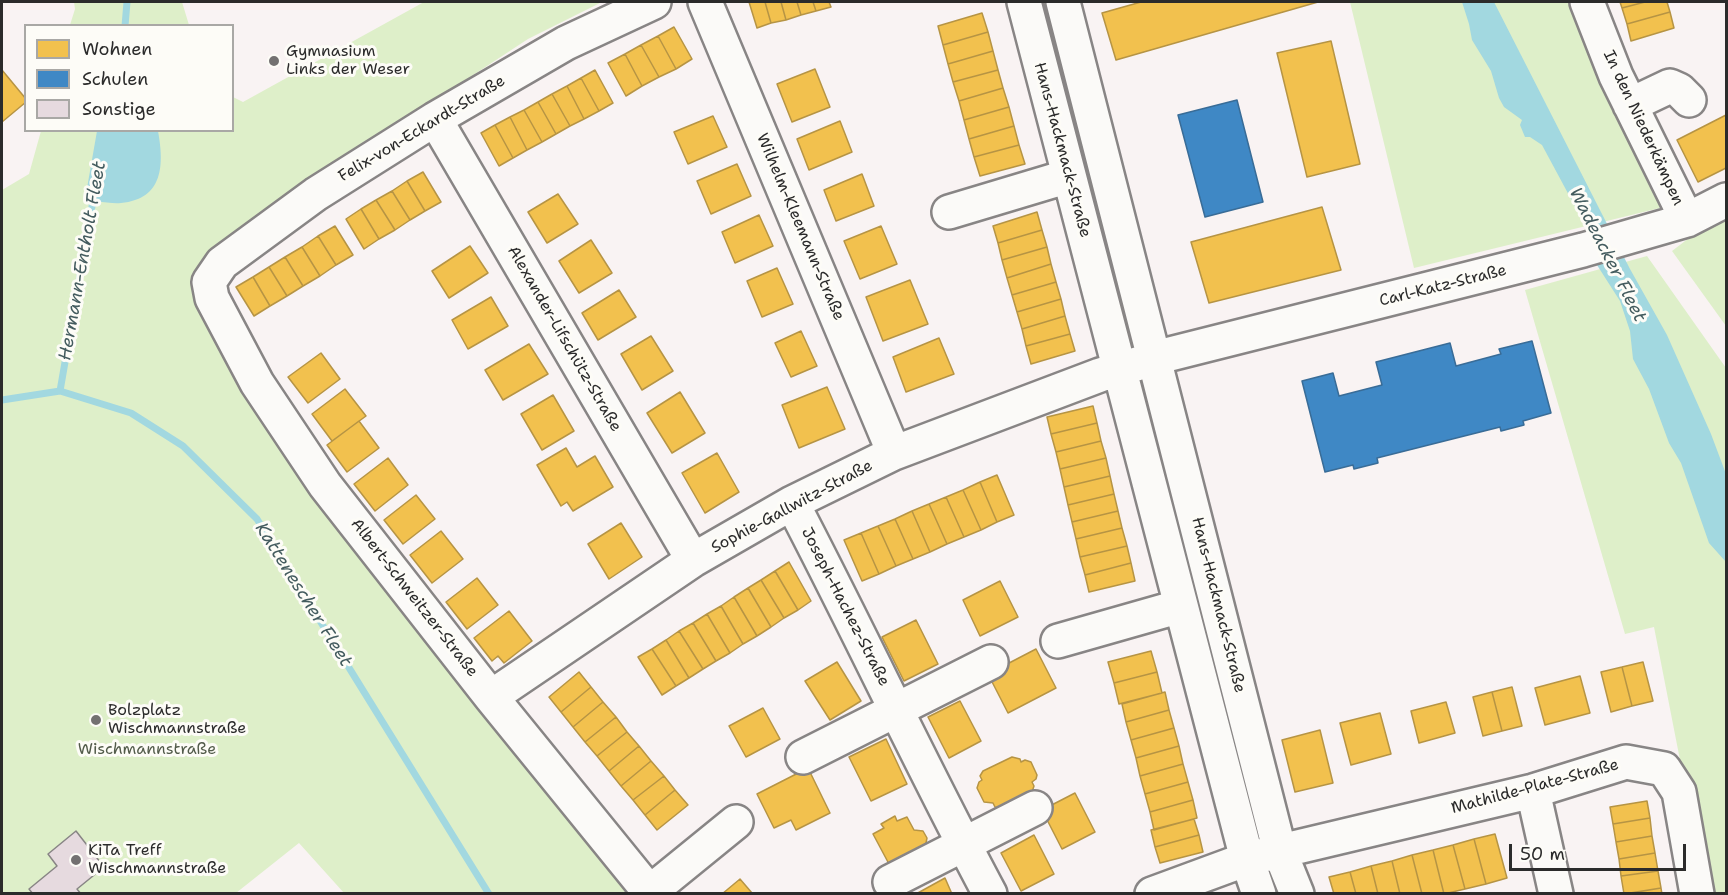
<!DOCTYPE html>
<html>
<head>
<meta charset="utf-8">
<style>
	body { margin:0 }
	#map { position:relative; width:1728px; height:895px; overflow:hidden; background:#f9f3f3; font-family:"Shantell Sans",sans-serif }
	canvas { display:block }
	.frame { position:absolute; inset:0; border:3px solid #2b2b2b; pointer-events:none }
	.legend { position:absolute; left:24px; top:24px; width:210px; height:108px; box-sizing:border-box; background:#fdfcf7; border:2px solid #a9a8a5; margin:0; padding:8px 10px; list-style:none; font-size:18px; color:#2b2b2b }
	.legend li { display:flex; align-items:center; gap:12px; height:30px }
	.legend b { width:30px; border:2px solid #a9a8a5 }
	.scale { position:absolute; left:1509px; top:844px; width:177px; height:27px; box-sizing:border-box; border:3px solid #2b2b2b; border-top:0; padding-left:8px; font-size:18px; line-height:21px; white-space:nowrap; color:#2b2b2b; -webkit-text-stroke:4px #fdfcf7; paint-order:stroke }
</style>
</head>
<body>
<div id="map">
<canvas width="1728" height="895"></canvas>
<div class="frame"></div>
<ul class="legend">
<li><b style="height:16px;background:#f2c14e"></b>Wohnen</li>
<li><b style="height:16px;background:#3f88c5"></b>Schulen</li>
<li><b style="height:16px;background:#e6dadf"></b>Sonstige</li>
</ul>
<div class="scale">50 m</div>
</div>
<script>
const ctx = document.querySelector('canvas').getContext('2d');
ctx.lineJoin = 'round';
function fill(path, color) { ctx.fillStyle = color; ctx.fill(path, 'evenodd'); }
function stroke(path, color, width, dash) { ctx.strokeStyle = color; ctx.lineWidth = width; ctx.lineCap = dash ? 'butt' : 'round'; ctx.setLineDash(dash || []); ctx.stroke(path); }
function write(font, color, halo, rows, align = 'center') {
  ctx.font = font + ' "Shantell Sans",sans-serif'; ctx.lineWidth = 6; ctx.setLineDash([]); ctx.textBaseline = 'middle'; ctx.strokeStyle = halo; ctx.fillStyle = color; for (const [text, x, y, turn = 0] of rows) {
    ctx.save(); ctx.translate(x, y); ctx.rotate((+turn || 0) * Math.PI / 180); ctx.textAlign = isNaN(turn) ? turn : align; if (halo) ctx.strokeText(text, 0, 0); ctx.fillText(text, 0, 0); ctx.restore();
  }
}
fill(new Path2D(`
	M74,2H182L189,25H70L75,9Z
	M424,2H602L528,39L376,139L203,295L637,893H344L299,843L236,893H2V190L29,174L41,131L232,130L233,97L243,102Z
	M1030,2H1055L1138,325L1116,331Z
	M1350,2H1578L1665,201L1660,208L1414,268Z
	M1726,220V326L1672,251L1689,238Z
	M1647,256L1726,368V893H1706L1654,627L1625,634L1525,290Z`), '#deefc9');
fill(new Path2D(`
	M1462,2H1494L1630,269L1667,335L1711,434L1726,474V562L1709,543L1681,463L1669,443L1649,389L1633,359L1630,331L1620,301L1597,265L1585,225L1542,145L1530,137H1525L1520,125L1522,120L1504,107L1499,98L1491,71L1472,40L1469,24Z
	M97,131H158C164,164 164,199 121,203C112,204 102,201 93,202L86,194Z`), '#a2d8e0');
const homes = new Path2D(`
	M749,2H765L771,23L757,28Z
	M765,2H781L786,20L771,23Z
	M781,2H797L801,15L786,20Z
	M797,2H813L816,11L801,15Z
	M813,2H829L831,7L816,11Z
	M1141,2H1318L1116,60L1102,13Z
	M1620,2H1645L1622,8Z
	M1645,2H1667L1670,12L1627,24L1622,8Z
	M1670,12L1674,28L1631,41L1627,24Z
	M982,13L988,32L943,45L938,26Z
	M674,27L692,59L676,69L658,36Z
	M988,32L993,51L948,64L943,45Z
	M658,36L676,69L659,77L641,45Z
	M1331,41L1360,164L1307,177L1277,53Z
	M641,45L659,77L642,86L625,54Z
	M993,51L998,70L953,82L948,64Z
	M625,54L642,86L626,96L608,63Z
	M815,69L830,107L792,122L777,84Z
	M2,70L26,99V102L2,122Z
	M595,70L613,103L599,111L581,78Z
	M998,70L1003,88L959,101L953,82Z
	M581,78L599,111L584,119L567,86Z
	M567,86L584,119L570,126L552,94Z
	M1003,88L1009,107L964,120L959,101Z
	M552,94L570,126L556,134L538,102Z
	M538,102L556,134L542,142L524,110Z
	M1009,107L1014,126L969,139L964,120Z
	M524,110L542,142L527,150L510,117Z
	M1726,115V168L1698,182L1677,140Z
	M713,116L727,147L688,164L674,132Z
	M510,117L527,150L513,158L495,125Z
	M840,121L852,152L809,170L797,139Z
	M495,125L513,158L499,166L481,133Z
	M1014,126L1019,145L974,157L969,139Z
	M1019,145L1025,164L980,176L974,157Z
	M737,164L751,196L711,214L697,181Z
	M423,172L441,202L425,211L407,181Z
	M862,174L874,206L836,221L824,190Z
	M407,181L425,211L410,220L392,191Z
	M392,191L410,220L395,230L376,200Z
	M558,194L578,224L547,243L528,212Z
	M376,200L395,230L379,239L361,209Z
	M1322,207L1341,270L1209,303L1191,242Z
	M361,209L379,239L364,249L346,219Z
	M1037,212L1042,230L998,243L993,226Z
	M759,215L773,246L735,263L722,232Z
	M335,226L353,255L336,265L318,236Z
	M881,226L897,264L860,279L844,241Z
	M1042,230L1047,247L1002,260L998,243Z
	M318,236L336,265L320,276L302,247Z
	M591,240L612,273L579,293L559,261Z
	M470,246L488,273L449,298L432,271Z
	M302,247L320,276L303,286L285,257Z
	M1047,247L1051,264L1007,278L1002,260Z
	M285,257L303,286L287,296L269,267Z
	M1051,264L1056,282L1012,295L1007,278Z
	M269,267L287,296L270,306L253,277Z
	M777,268L793,304L762,317L747,281Z
	M253,277L270,306L254,316L236,287Z
	M910,280L928,324L883,341L866,297Z
	M1056,282L1061,299L1017,312L1012,295Z
	M619,290L636,317L598,340L582,313Z
	M491,297L508,326L468,349L452,320Z
	M1061,299L1065,316L1022,329L1017,312Z
	M1065,316L1070,334L1026,346L1022,329Z
	M801,331L817,366L791,377L775,343Z
	M1070,334L1075,351L1031,364L1026,346Z
	M651,336L673,371L642,390L621,354Z
	M939,338L954,374L906,392L893,357Z
	M529,344L548,374L503,400L485,370Z
	M321,353L340,379L308,403L288,377Z
	M827,387L845,429L799,448L782,405Z
	M345,389L366,416L332,441L312,414Z
	M680,392L705,433L672,453L647,413Z
	M553,395L574,431L542,450L521,414Z
	M1093,406L1097,423L1051,434L1047,417Z
	M359,421L379,448L347,472L327,445Z
	M1097,423L1101,441L1056,452L1051,434Z
	M1101,441L1106,458L1060,469L1056,452Z
	M566,448L577,467L595,456L613,487L573,511L567,502L561,506L537,465Z
	M717,453L739,492L705,513L682,473Z
	M388,458L408,485L375,511L354,484Z
	M1106,458L1110,476L1064,487L1060,469Z
	M997,475L1014,515L997,522L980,482Z
	M1110,476L1114,494L1068,505L1064,487Z
	M980,482L997,522L981,530L963,490Z
	M963,490L981,530L964,537L946,497Z
	M1114,494L1118,511L1072,522L1068,505Z
	M416,495L435,519L403,544L384,520Z
	M946,497L964,537L947,544L929,504Z
	M929,504L947,544L930,552L912,511Z
	M912,511L930,552L913,559L895,519Z
	M1118,511L1122,528L1076,539L1072,522Z
	M895,519L913,559L896,566L878,526Z
	M621,523L642,557L609,579L588,544Z
	M878,526L896,566L879,574L861,533Z
	M1122,528L1127,546L1080,557L1076,539Z
	M441,531L463,559L432,583L410,555Z
	M861,533L879,574L862,581L844,540Z
	M1127,546L1131,563L1085,575L1080,557Z
	M789,562L811,601L798,610L775,571Z
	M1131,563L1135,581L1089,592L1085,575Z
	M775,571L798,610L784,618L761,580Z
	M477,578L498,605L467,629L446,602Z
	M761,580L784,618L771,627L748,588Z
	M1000,581L1018,617L980,636L963,600Z
	M748,588L771,627L757,636L734,597Z
	M734,597L757,636L743,644L721,606Z
	M721,606L743,644L730,653L707,614Z
	M509,611L532,641L504,663L498,656L492,661L474,638Z
	M707,614L730,653L716,661L693,623Z
	M916,620L938,664L904,681L882,637Z
	M693,623L716,661L703,669L679,631Z
	M679,631L703,669L689,678L666,640Z
	M666,640L689,678L676,686L652,649Z
	M652,649L676,686L662,695L638,657Z
	M1036,649L1056,688L1008,713L988,674Z
	M1151,651L1157,672L1114,683L1108,662Z
	M837,662L861,701L830,720L805,681Z
	M1643,662L1653,701L1632,706L1622,667Z
	M1622,667L1632,706L1611,712L1601,672Z
	M579,672L591,687L561,712L549,697Z
	M1157,672L1162,693L1119,704L1114,683Z
	M1580,676L1590,713L1545,725L1535,688Z
	M591,687L603,702L573,727L561,712Z
	M1512,687L1522,726L1502,731L1492,692Z
	M1165,692L1169,710L1126,722L1122,704Z
	M1492,692L1502,731L1483,736L1473,697Z
	M960,701L981,741L949,758L928,717Z
	M603,702L616,717L585,742L573,727Z
	M1446,702L1455,733L1419,743L1411,711Z
	M763,708L780,739L746,757L729,726Z
	M1169,710L1174,728L1131,740L1126,722Z
	M1380,713L1391,754L1351,765L1340,723Z
	M616,717L627,732L597,756L585,742Z
	M1174,728L1179,746L1136,758L1131,740Z
	M1320,730L1333,783L1295,792L1282,740Z
	M627,732L639,746L609,771L597,756Z
	M886,739L907,784L871,801L849,757Z
	M639,746L651,761L621,786L609,771Z
	M1179,746L1183,764L1140,776L1136,758Z
	M1012,757L1020,759L1021,762L1025,760L1031,762L1037,775L1036,779L1032,782L1034,786L1032,792L1001,809L995,807L993,803L984,802L977,788L979,782L982,780L980,776L983,771Z
	M651,761L664,776L633,800L621,786Z
	M1183,764L1188,782L1145,794L1140,776Z
	M808,768L830,813L796,830L791,820L774,828L757,794Z
	M664,776L675,790L645,815L633,800Z
	M1188,782L1193,800L1150,812L1145,794Z
	M675,790L688,805L657,830L645,815Z
	M1075,793L1095,832L1062,849L1042,810Z
	M1193,800L1197,818L1154,830L1150,812Z
	M1647,801L1650,818L1613,824L1610,807Z
	M895,816L897,821L907,817L914,830L923,831L927,838L926,843L922,846L889,864L873,834L884,828L881,824Z
	M1650,818L1652,836L1616,842L1613,824Z
	M1194,819L1199,835L1155,847L1151,830Z
	M1495,834L1507,878L1486,884L1474,839Z
	M1034,835L1054,874L1021,891L1001,853Z
	M1199,835L1203,852L1160,863L1155,847Z
	M1652,836L1655,853L1619,859L1616,842Z
	M1474,839L1486,884L1465,889L1453,845Z
	M1453,845L1465,889L1444,894L1433,850Z
	M1433,850L1444,894H1422L1412,855Z
	M1655,853L1658,871L1621,876L1619,859Z
	M1412,855L1422,894H1400L1392,861Z
	M1392,861L1400,894H1378L1371,866Z
	M1371,866L1378,894H1356L1350,872Z
	M1658,871L1661,888L1624,894L1621,876Z
	M1350,872L1356,894H1334L1329,877Z
	M945,878L952,894H916Z
	M740,879L752,893L722,894Z
	M1661,888L1662,894H1625Z`);
fill(homes, '#f2c14e');
stroke(homes, '#b69444', 1.5);
const schools = new Path2D(`
	M1237,100L1263,202L1205,217L1178,115Z
	M1532,341L1551,413L1523,421L1524,425L1501,431L1500,427L1377,458L1378,463L1354,469L1353,465L1325,472L1302,381L1333,373L1339,396L1382,385L1376,362L1450,343L1456,366L1501,354L1499,349Z`);
fill(schools, '#3f88c5');
stroke(schools, '#396c97', 1.5);
stroke(new Path2D(`
	M125,26L127,2
	M60,391L94,195
	M2,400L60,391L131,413L183,446L257,519L489,894`), '#a2d8e0', 7);
const building = new Path2D(`
	M76,831L104,867L77,889L81,894H33L29,889L57,866L48,854Z`);
fill(building, '#e6dadf');
stroke(building, '#888585', 1.5);
const minor = new Path2D(`
	M705,2L894,453
	M1024,2L1247,859L1259,894
	M1063,2L1280,852L1297,894
	M1587,2L1616,76L1687,220
	M1630,105L1670,86L1679,90L1689,100
	M435,119L693,560
	M949,212L1069,176
	M792,503C860,633 921,765 990,894
	M1058,641L1181,606
	M491,697L693,560L792,503L894,453L1100,375L1170,354L1583,250L1687,220L1726,200
	M803,757L991,662
	M1533,791L1556,894
	M890,882L1035,808
	M650,892L736,822
	M651,894L491,697L325,485L257,383L212,298L209,282L222,263L316,194L435,119L566,43L654,2
	M1152,894L1247,859L1533,791L1626,762L1664,769L1679,792L1697,894`);
stroke(minor, '#888585', 38);
stroke(minor, '#fbfaf8', 33);
for (const [x, y, r, color] of [
	[274,61,6,"#737171"],
	[96,720,6,"#737171"],
	[76,860,6,"#737171"]
]) { const dot = new Path2D(); dot.arc(x, y, r, 0, 2 * Math.PI); ctx.fillStyle = color; ctx.fill(dot); stroke(dot, '#fdfcf7', 2); }
write('16px', '#2b2b2b', '#fdfcf7', [
	["Gymnasium",286,52],
	["Links der Weser",286,70],
	["Bolzplatz",108,711],
	["Wischmannstraße",108,729],
	["KiTa Treff",88,851],
	["Wischmannstraße",88,869]
], 'left');
write('16px', '#2b2b2b', '#fdfcf7', [
	["In den Niederkämpen",1643,128,65],
	["Felix-von-Eckardt-Straße",422,129,-31],
	["Hans-Hackmack-Straße",1062,150,75],
	["Wilhelm-Kleemann-Straße",800,227,67],
	["Carl-Katz-Straße",1443,286,-14],
	["Alexander-Lifschütz-Straße",564,339,60],
	["Sophie-Gallwitz-Straße",792,507,-28],
	["Albert-Schweitzer-Straße",414,598,52],
	["Hans-Hackmack-Straße",1218,605,76],
	["Joseph-Hachez-Straße",845,607,63],
	["Mathilde-Plate-Straße",1535,787,-15]
]);
write('16px', '#525b4a', '#fdfcf7', [
	["Wischmannstraße",147,750]
]);
write('italic 18px', '#445c5f', '#fdfcf7', [
	["Wadeacker Fleet",1607,255,63],
	["Hermann-Entholt Fleet",83,261,-80],
	["Kattenescher Fleet",303,595,58]
]);
</script>
</body>
</html>
